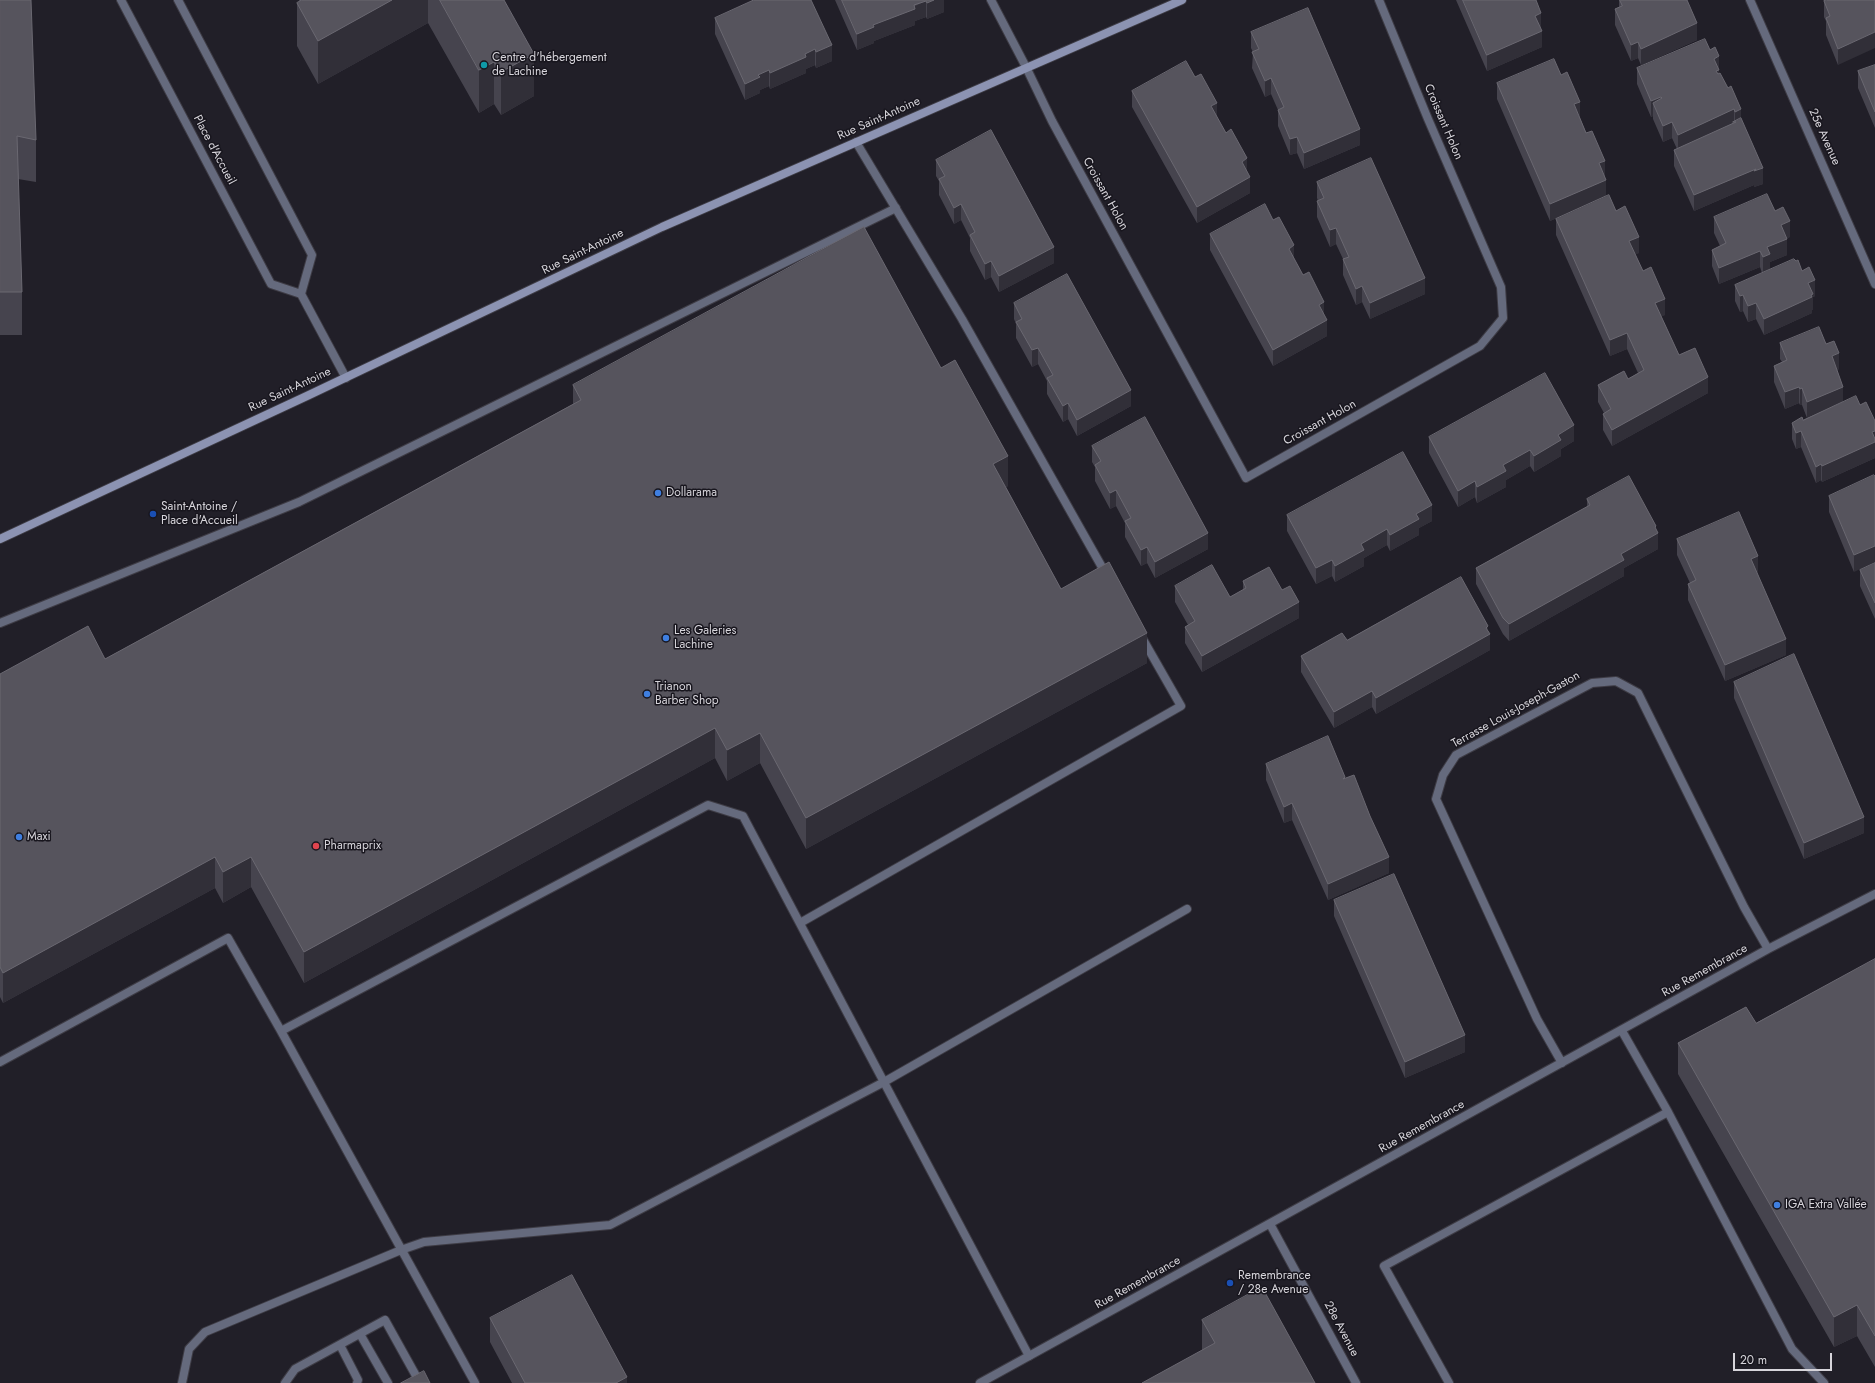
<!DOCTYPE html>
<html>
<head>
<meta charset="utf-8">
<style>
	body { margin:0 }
	#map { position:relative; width:1875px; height:1383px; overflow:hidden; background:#211f28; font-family:Jost,sans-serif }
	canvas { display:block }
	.scale { position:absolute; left:1733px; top:1353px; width:99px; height:18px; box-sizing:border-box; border:2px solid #d7d5db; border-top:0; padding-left:5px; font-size:12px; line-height:14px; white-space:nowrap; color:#d7d5db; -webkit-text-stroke:3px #18161e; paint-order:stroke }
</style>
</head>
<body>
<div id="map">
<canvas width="1875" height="1383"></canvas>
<div class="scale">20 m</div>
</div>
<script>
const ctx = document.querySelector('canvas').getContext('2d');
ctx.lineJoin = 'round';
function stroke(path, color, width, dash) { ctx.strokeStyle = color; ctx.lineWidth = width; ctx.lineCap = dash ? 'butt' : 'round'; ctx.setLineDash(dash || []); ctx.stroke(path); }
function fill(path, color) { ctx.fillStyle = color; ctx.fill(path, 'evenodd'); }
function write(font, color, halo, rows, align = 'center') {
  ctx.font = font + ' Jost,sans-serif'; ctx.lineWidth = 3; ctx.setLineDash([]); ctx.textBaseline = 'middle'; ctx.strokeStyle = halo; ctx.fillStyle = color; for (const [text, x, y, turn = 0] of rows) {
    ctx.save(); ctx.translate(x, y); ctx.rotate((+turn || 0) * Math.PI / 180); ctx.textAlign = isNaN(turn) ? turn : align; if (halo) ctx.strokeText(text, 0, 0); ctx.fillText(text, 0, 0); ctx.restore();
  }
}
const lane = new Path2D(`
	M121,0L271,284L301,294L346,378
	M178,0L312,255L301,294
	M856,142L962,319L1107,576
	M0,623L299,502L896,208
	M800,923L1181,706L1141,636
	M281,1031L475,1383
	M1622,1031L1668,1112L1792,1349L1824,1383
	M0,1062L228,938L281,1031L708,805L743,816L1029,1356
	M360,1334L388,1383
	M340,1345L358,1380L357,1383
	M182,1383L189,1349L205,1332L401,1250L424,1242L610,1225L884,1082L1187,909
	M285,1383L295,1369L385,1320L420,1383
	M1449,1383L1384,1266L1668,1112`);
const street = new Path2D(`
	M991,0L1026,67L1052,121L1246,478L1480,346L1503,318L1501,287L1428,119L1379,0
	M1750,0L1875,284
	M1562,1063L1537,1019L1436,799L1443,775L1456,755L1592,683L1616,681L1638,693L1744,907L1768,949
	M1270,1224L1356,1383
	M980,1383L1768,949L1875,894`);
const secondary = new Path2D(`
	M0,539L309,395L662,227L1182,0`);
stroke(lane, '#3e3c45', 10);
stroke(street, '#3e3c45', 10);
stroke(secondary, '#3e3c45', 10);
stroke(lane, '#656a7d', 8);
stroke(street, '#656a7d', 8);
stroke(secondary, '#8c93b2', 8);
fill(new Path2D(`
	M0,0L36,140V182L18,179L22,292V335H0Z
	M299,0H504L534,96L501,115L494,104L479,113L428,23L318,84L297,46V3L299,2Z
	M754,0L832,61L816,68L815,65L806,69V73L770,89L769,86L760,90V93L745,100L715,34V18Z
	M835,0H944V12L927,19L926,17L915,21V25L874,41V43L857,50Z
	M1456,0H1536L1541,29L1542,47L1487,71Z
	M1619,0L1697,40L1641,65L1638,58L1631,61L1615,25V9L1619,7Z
	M1875,0L1838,65L1826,35V21L1824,17V1Z
	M1251,32L1360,145L1304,169L1297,153L1290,155L1278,126V110L1271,94L1265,97L1252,68L1253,52L1251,48Z
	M1875,65V128L1858,88V71Z
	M1637,68L1719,72V73L1741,120L1763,184L1754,187V185L1694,211L1674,166V150L1677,149L1672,138L1663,142L1653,119V116L1651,117L1637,84Z
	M1497,83L1580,118L1605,177L1606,196L1550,221L1497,99Z
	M1132,91L1217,117L1247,172L1250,193L1197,223L1132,107Z
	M936,160L1054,263L999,292L991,277L985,280L970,251V238L961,220L954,224L939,195V181L936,176Z
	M1317,182L1425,294L1370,319L1362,302L1356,305L1343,275V259L1336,244L1330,247L1317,217V201H1318L1317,198Z
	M1616,211L1639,253L1635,254L1643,271L1665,315L1661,316L1679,355L1708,393L1612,446L1603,430V414L1604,413L1598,402V385L1628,379L1638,373L1627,349L1610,356L1556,235V219Z
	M1775,211L1790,237L1787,238V255L1770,262V269L1815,296L1813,297V310H1812V313L1764,335L1756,319L1748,322L1743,311L1740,312L1735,301V285L1762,273L1760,267L1719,284L1712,266V250L1720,246L1714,233V217Z
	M1210,234L1294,259L1324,315L1327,336L1273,366L1210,250Z
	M1014,303L1131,406L1077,436L1068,419L1063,422L1047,394V381L1038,364L1032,367L1016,338V324L1014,319Z
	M1780,343L1826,344L1839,369L1837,370L1843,402L1860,405L1875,421V458L1822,482L1821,480L1816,483L1801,447L1796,449L1792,439V423L1803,420L1807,418L1802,405H1800L1799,403L1785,409L1774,382V366L1782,362L1780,359Z
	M941,368L1008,486L1006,487L1061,589L1147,663L806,849L760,763L727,781L715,758L304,983L251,887L223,903L215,888L3,1003L0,997V674L105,659L573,404V385Z
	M1429,437L1574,441L1561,449V456L1534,472L1530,466L1506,480V487L1477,503L1475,497L1458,507L1429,453Z
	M1092,446L1208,549L1155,578L1147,563L1141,566L1125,537V523L1116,506L1110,509L1095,481V467L1092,462Z
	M1875,476L1854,572L1829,512V496Z
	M1587,499L1656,530L1658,549L1624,568V576L1509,641L1503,634L1476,584V568L1587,507Z
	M1287,515L1432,521L1419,528V535L1390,551L1387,545L1364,558V566L1335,582L1332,576L1316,584L1287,531Z
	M1677,539L1758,572H1757L1786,655L1725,681L1688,600V584L1690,583L1677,555Z
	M1875,563V619L1860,586V570Z
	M1243,581L1282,590L1299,618L1202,672L1185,643V627L1188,625L1175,602V586L1230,597L1243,590Z
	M1488,632L1490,650L1376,714L1372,707L1334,728L1301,672V656L1347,640Z
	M1734,682L1864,833L1804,859L1734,698Z
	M1266,764L1345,779L1389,873L1328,900L1292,820L1284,823L1266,780Z
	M1334,900L1465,1052L1405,1078L1334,916Z
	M1875,959V1367L1857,1336L1834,1347L1678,1074V1043L1756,1023Z
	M490,1318L627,1383H512L490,1342Z
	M1202,1320L1315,1383L1202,1350Z`), '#46444e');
fill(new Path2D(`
	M392,0H428V23L318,84V41Z
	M934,0H944V12L927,19V3Z
	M926,1V17L915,21V25L874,41V43L857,50V34L873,25Z
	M1541,13V29L1535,16Z
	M1697,23V40L1641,65V49Z
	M1542,31V47L1487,71V55Z
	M1875,32V48L1838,65V49Z
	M1638,42V58L1631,61V45Z
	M832,45V61L816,68V52Z
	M815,49V65L806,69V73L770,89V73Z
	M534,54V96L501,115V72Z
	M1719,56V86L1714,59Z
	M494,62V104L479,113V70Z
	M769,70V86L760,90V93L745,100V84L758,75Z
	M1271,78V94L1265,97V81Z
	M1661,97V113L1653,103V116L1651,117V101Z
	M1580,102V118L1574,104Z
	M1217,103V119L1211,106Z
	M1734,109V122H1733V126L1678,151V135Z
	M1741,109V125L1735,122V112Z
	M1672,122V138L1663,142V126Z
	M1360,129V145L1304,169V153Z
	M1297,137V153L1290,155V139Z
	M1247,158V174L1242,162Z
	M1605,161V177L1599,163Z
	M1763,168V184L1754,187V185L1694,211V195L1756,169Z
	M1250,177V193L1197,223V207Z
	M1606,180V196L1550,221V204Z
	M961,204V220L954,224V208Z
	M1790,221V237L1781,241V225Z
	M1336,228V244L1330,247V230Z
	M1639,237V253L1629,257V241Z
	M1787,239V255L1770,262V270L1763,273V257L1767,247Z
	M1294,245V261L1289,249Z
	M1054,247V263L999,292V276Z
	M1760,251V267L1719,284V268Z
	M991,261V277L985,280V264Z
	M1425,278V294L1370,319V303Z
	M1815,280V296L1813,297V310H1812V313L1764,335V319L1808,283Z
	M1362,286V302L1356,305V289Z
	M1743,295V311L1740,312V296Z
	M1665,299V315L1655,319V303Z
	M1324,302V318L1319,305Z
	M1756,303V319L1748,322V306Z
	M1327,320V336L1273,366V350Z
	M1627,333V349L1610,356V340Z
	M1038,348V364L1032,367V350Z
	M1839,353V369L1832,372V356Z
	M1708,377V393L1612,446V430Z
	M1799,387V403L1785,409V392Z
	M1843,387V403L1807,418V402Z
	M1802,388V405H1800V389Z
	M1131,390V406L1077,436V420Z
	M1068,403V419L1063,422V406Z
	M1574,425V441L1561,449V456L1534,472V456L1558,435Z
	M1801,431V447L1796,449V433Z
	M1875,431V458L1822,482V466L1872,432Z
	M1530,450V466L1506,480V487L1477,503V487L1503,465Z
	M1008,456V486L993,494V464Z
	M1821,464V480L1816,483V467Z
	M1475,481V497L1458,507V491Z
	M1116,490V506L1110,509V493Z
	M1432,505V521L1419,528V535L1390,551V535L1416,514Z
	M1656,526V534L1658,533V549L1624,568V576L1509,641V624L1621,554Z
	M1387,529V545L1364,558V566L1335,582V566L1361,544Z
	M1208,533V549L1155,578V562Z
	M1875,546V562L1854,572V555Z
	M1147,547V563L1141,566V550Z
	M1758,556V572L1751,575V559Z
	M1332,560V576L1316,584V568Z
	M1299,602V618L1202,672V656Z
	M1488,626V635L1490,634V650L1376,714V698Z
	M1147,633V663L806,849V818Z
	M1786,639V655L1725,681V665Z
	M1372,691V707L1334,728V712Z
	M715,728V758L304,983V952Z
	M760,733V763L727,781V750Z
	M1292,803V820L1284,823V807Z
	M1864,817V833L1804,859V843Z
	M215,857V888L3,1003V973Z
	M251,857V887L223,903V872Z
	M1389,857V873L1328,900V884Z
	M1465,1035V1052L1405,1078V1062Z
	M1857,1305V1336L1834,1347V1317Z
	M627,1377V1383H616Z`), '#312f38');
const building = new Path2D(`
	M0,0H31L36,140L17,136L22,292H0Z
	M302,0H392L318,41L297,3Z
	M440,0H504L534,54L501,72L494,62L479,70Z
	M754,0H811L832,45L816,52L815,49L805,54L806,57L770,73L769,70L758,75L760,77L745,84L715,18Z
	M842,0H934L927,3L926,1L914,5L915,9L873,25L874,27L857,34Z
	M1463,0H1536L1541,13L1535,16L1542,31L1487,55Z
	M1620,0H1687L1697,23L1641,49L1638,42L1631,45L1615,9L1622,6Z
	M1827,0H1875V32L1838,49L1826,18L1830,16L1824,1Z
	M1308,8L1360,129L1304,153L1297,137L1290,139L1278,110L1284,107L1271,78L1265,81L1252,52L1259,49L1251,32Z
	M1705,39L1710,50L1715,47L1719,56L1714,59L1719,70L1716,71L1718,74L1720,73L1728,88L1731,86L1741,109L1735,112L1734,109L1678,135L1672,122L1663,126L1653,103L1662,98L1661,97L1651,101L1637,68Z
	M1554,59L1561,75L1567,72L1580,102L1574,104L1586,133L1592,131L1605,161L1599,163L1606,180L1550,204L1497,83Z
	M1186,61L1195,77L1201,74L1217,103L1211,106L1226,133L1231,129L1247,158L1242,162L1250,177L1197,207L1132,91Z
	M1875,65V112L1858,71Z
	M1741,118L1763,168L1754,171L1756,169L1694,195L1674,150L1736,122H1733Z
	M991,130L1054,247L999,276L991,261L985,264L970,235L975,232L961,204L954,208L939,179L945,176L936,160Z
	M1371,158L1425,278L1370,303L1362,286L1356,289L1343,259L1349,257L1336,228L1330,230L1317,201L1324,198L1317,182Z
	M1767,194L1775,211L1783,207L1790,221L1781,225L1787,239L1767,247L1770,254L1763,257L1760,251L1719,268L1712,250L1726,243L1714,217Z
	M1609,195L1616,211L1625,206L1639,237L1629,241L1643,271L1651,267L1665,299L1655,303L1679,355L1695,348L1708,377L1612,430L1603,414L1611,409L1598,385L1624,371L1628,379L1644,370L1627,333L1610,340L1556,219Z
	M1265,204L1273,220L1279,217L1294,245L1289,249L1303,275L1309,272L1324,302L1319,305L1327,320L1273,350L1210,234Z
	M864,227L941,368L955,360L1008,456L993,464L1061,589L1109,562L1147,633L806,818L760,733L727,750L715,728L304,952L251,857L223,872L215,857L3,973L0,967V674L88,626L105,659L581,400L573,385Z
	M1794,259L1796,261L1798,260L1802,271L1809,267L1815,280L1808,283L1813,294L1811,295L1812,297L1764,319L1756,303L1748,306L1743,295L1740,296L1735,285Z
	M1067,274L1131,390L1077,420L1068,403L1063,406L1047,378L1053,375L1038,348L1032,350L1016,322L1022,319L1014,303Z
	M1819,327L1826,344L1834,341L1839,353L1832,356L1843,387L1807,402L1802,388L1800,389L1799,387L1785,392L1774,366L1787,360L1780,343Z
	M1545,373L1574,425L1558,435L1561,440L1534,456L1530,450L1503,465L1506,471L1477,487L1475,481L1458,491L1429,437Z
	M1856,396L1860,405L1866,402L1875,421V431L1872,432L1875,439V442L1822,466L1821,464L1816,467L1801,431L1796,433L1792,423L1802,417L1803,420Z
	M1145,417L1208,533L1155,562L1147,547L1141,550L1125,521L1131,518L1116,490L1110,493L1095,465L1101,461L1092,446Z
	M1403,452L1432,505L1416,514L1419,519L1390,535L1387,529L1361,544L1364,550L1335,566L1332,560L1316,568L1287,515Z
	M1874,475L1875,476V546L1854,555L1829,496Z
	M1629,476L1656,526L1655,527L1658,533L1621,554L1624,560L1509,624L1503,618L1476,568L1590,505L1587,499Z
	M1739,512L1758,556L1751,559L1786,639L1725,665L1688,584L1696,580L1677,539Z
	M1875,563V603L1860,570Z
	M1212,565L1230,597L1246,588L1243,581L1269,567L1282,590L1290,586L1299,602L1202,656L1185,627L1195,621L1175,586Z
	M1461,577L1488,626L1486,628L1490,634L1376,698L1372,691L1334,712L1301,656L1342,633L1347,640Z
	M1794,654L1864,817L1804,843L1734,682Z
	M1328,736L1345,777L1343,779L1354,775L1370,816L1389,857L1328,884L1292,803L1284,807L1266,764Z
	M1394,874L1465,1035L1405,1062L1334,900Z
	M1875,959V1336L1857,1305L1834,1317L1678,1043L1746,1007L1756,1023Z
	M572,1275L627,1377L616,1383H525L490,1318Z
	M1262,1287L1315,1383H1142L1215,1343L1202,1320Z
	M424,1371L430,1383H401Z`);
fill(building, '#56545d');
stroke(building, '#6a6871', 1);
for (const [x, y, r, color] of [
	[484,65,4,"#0f9aa8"],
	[658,493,4,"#3f7fe0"],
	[153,514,4,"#1a4fb4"],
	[666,638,4,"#3f7fe0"],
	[647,694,4,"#3f7fe0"],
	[19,837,4,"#3f7fe0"],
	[316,846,4,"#e0444e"],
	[1777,1205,4,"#3f7fe0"],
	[1230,1283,4,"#1a4fb4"]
]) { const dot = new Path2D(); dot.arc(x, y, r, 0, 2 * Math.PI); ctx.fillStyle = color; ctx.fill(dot); stroke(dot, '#18161e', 1.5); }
write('12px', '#d7d5db', '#18161e', [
	["Centre d'hébergement",492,58],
	["de Lachine",492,72],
	["Dollarama",666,493],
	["Saint-Antoine /",161,507],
	["Place d'Accueil",161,521],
	["Les Galeries",674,631],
	["Lachine",674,645],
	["Trianon",655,687],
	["Barber Shop",655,701],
	["Maxi",27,837],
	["Pharmaprix",324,846],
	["IGA Extra Vallée",1785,1205],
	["Remembrance",1238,1276],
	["/ 28e Avenue",1238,1290]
], 'left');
write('12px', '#d7d5db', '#18161e', [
	["Rue Saint-Antoine",879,119,-24],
	["Croissant Holon",1443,122,67],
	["25e Avenue",1824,137,66],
	["Place d'Accueil",214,150,62],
	["Croissant Holon",1105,194,61],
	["Rue Saint-Antoine",583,252,-26],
	["Rue Saint-Antoine",290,390,-25],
	["Croissant Holon",1320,423,-29],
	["Terrasse Louis-Joseph-Gaston",1516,710,-29],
	["Rue Remembrance",1705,971,-29],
	["Rue Remembrance",1422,1127,-29],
	["Rue Remembrance",1138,1283,-29],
	["28e Avenue",1341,1329,62]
]);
</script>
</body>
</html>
